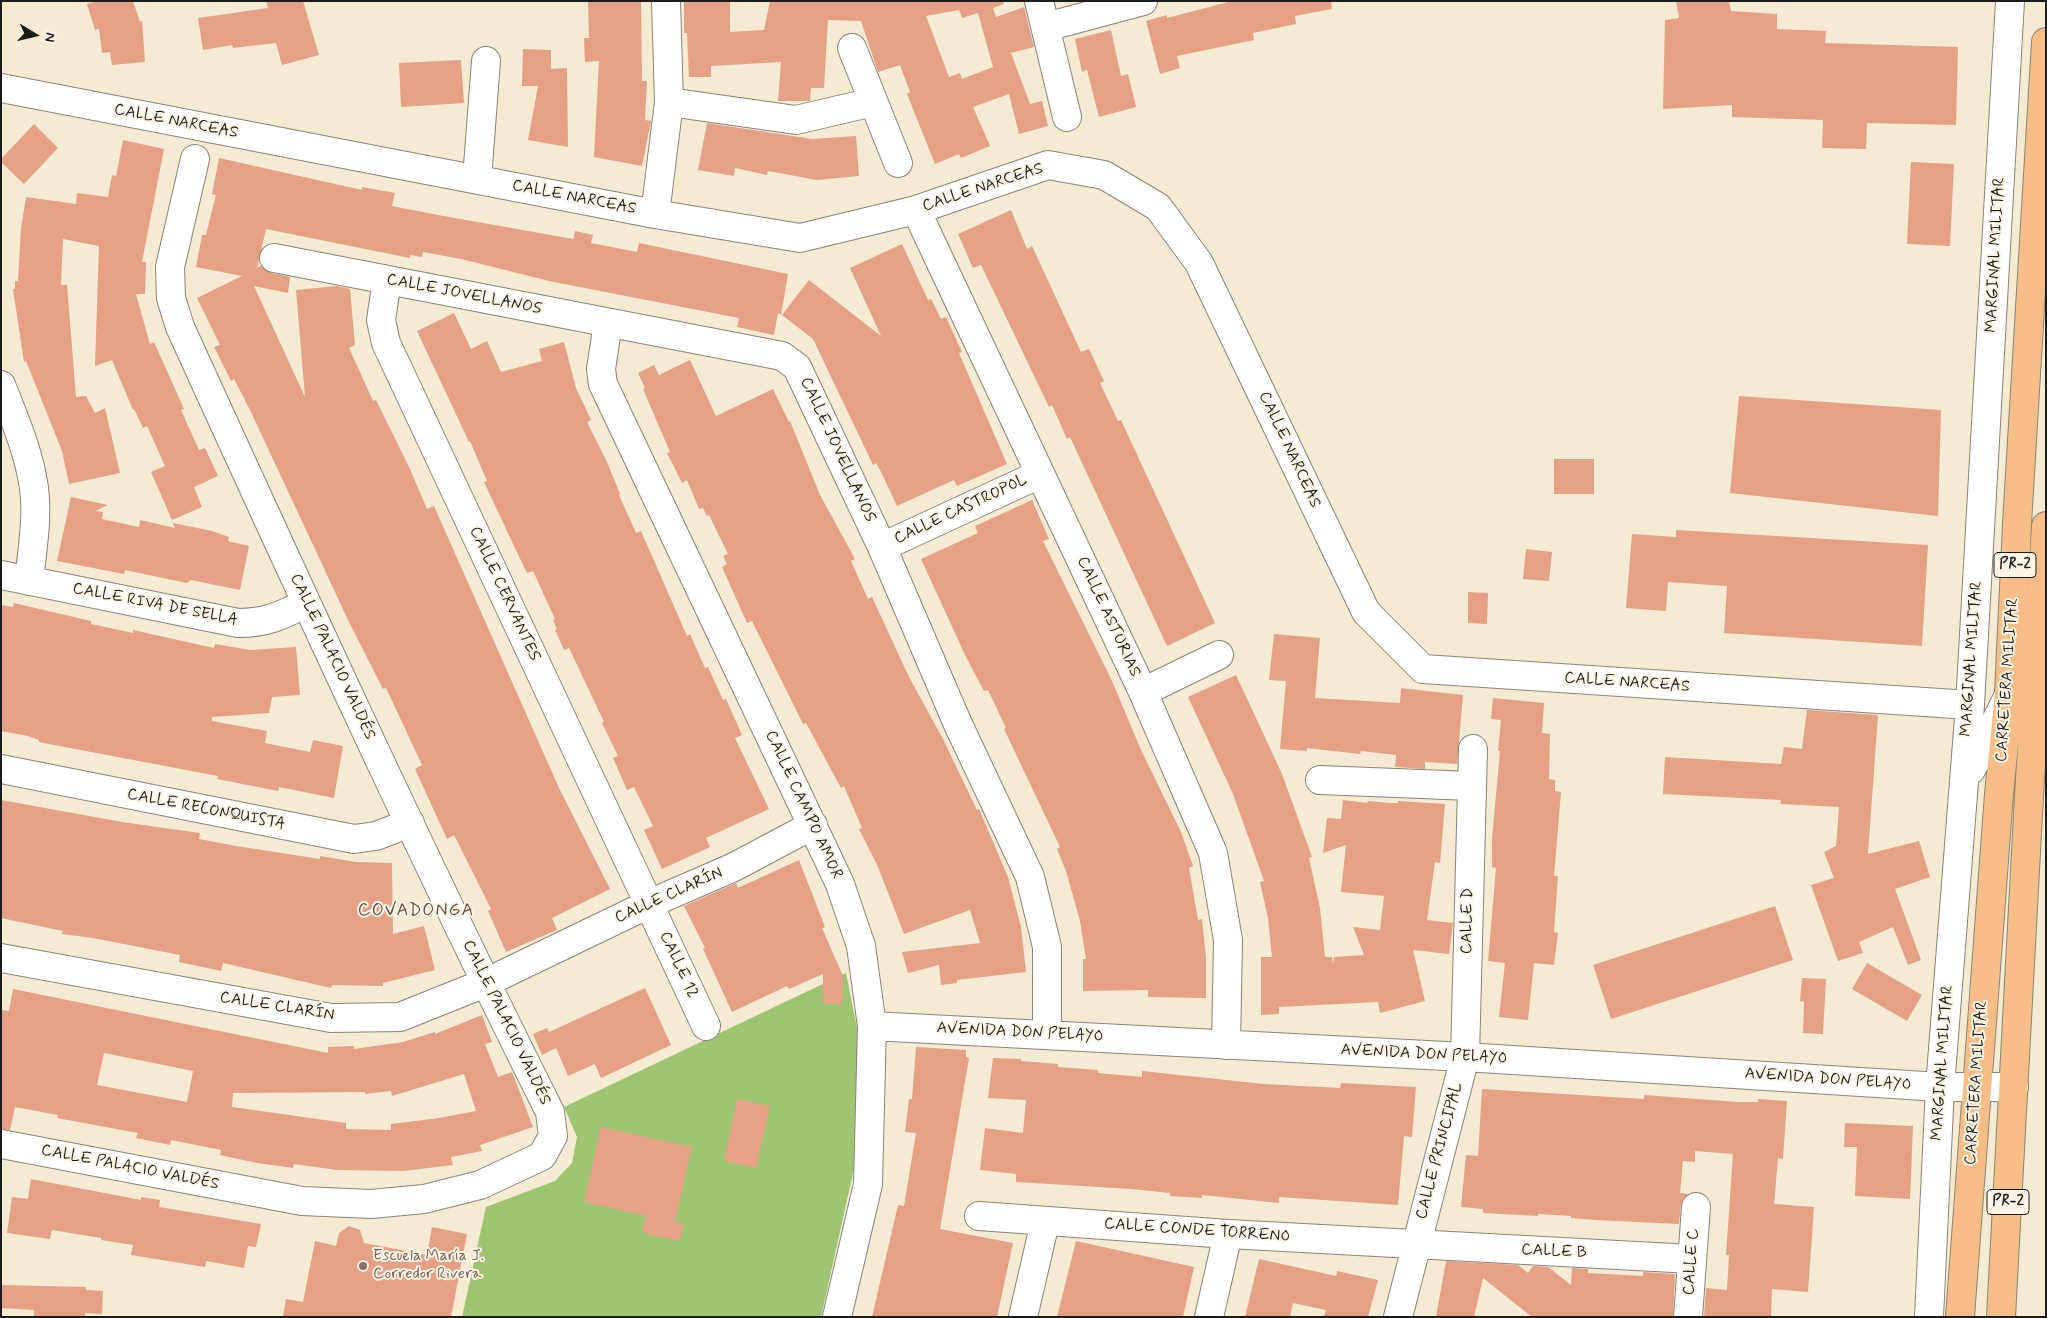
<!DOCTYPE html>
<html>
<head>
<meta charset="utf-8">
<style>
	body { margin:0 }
	#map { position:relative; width:2047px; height:1318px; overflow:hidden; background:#f4ebd2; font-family:Mynerve,sans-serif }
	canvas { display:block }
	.frame { position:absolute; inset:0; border:2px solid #1c1c1c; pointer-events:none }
	.north { position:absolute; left:10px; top:10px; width:50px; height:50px; -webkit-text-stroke:4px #fcf5e5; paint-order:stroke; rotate:99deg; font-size:14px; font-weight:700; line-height:20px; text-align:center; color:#1c1c1c }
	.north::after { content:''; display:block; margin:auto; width:18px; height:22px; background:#1c1c1c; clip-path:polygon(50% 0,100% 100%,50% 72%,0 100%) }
</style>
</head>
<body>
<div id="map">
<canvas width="2047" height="1318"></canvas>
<div class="frame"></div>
<div class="north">N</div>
</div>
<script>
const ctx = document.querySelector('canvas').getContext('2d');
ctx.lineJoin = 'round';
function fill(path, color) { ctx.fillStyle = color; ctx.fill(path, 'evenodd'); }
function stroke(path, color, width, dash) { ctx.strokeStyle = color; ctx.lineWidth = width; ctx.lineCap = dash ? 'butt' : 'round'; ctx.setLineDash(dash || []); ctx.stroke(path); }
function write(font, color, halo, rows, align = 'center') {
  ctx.font = font + ' Mynerve,sans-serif'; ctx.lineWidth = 4; ctx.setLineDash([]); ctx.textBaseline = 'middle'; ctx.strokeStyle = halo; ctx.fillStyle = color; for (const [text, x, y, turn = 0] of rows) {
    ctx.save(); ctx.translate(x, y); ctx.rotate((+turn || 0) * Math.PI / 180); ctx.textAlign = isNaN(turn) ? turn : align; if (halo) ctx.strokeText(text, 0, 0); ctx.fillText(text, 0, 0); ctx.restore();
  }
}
fill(new Path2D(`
	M846,973L858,1033L857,1155L821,1317H462L486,1207L555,1181L572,1163L577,1137L564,1107Z`), '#9dc571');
fill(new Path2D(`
	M99,1H133L140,22L142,20L145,62L112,65L110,52L102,53L99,29L95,30L87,4Z
	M266,1H303L319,55L282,65L276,43L233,48L232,45L203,50L198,18L268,8Z
	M588,1H641L642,81H647L645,120L651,121L642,166L594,157L599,61L585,62L584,38H589Z
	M684,1H730V32L764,30L770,1H1003L1004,4L993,8L996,17L1024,7L1034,47L1011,53L1030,104L1042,101L1048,126L1019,134L1009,94L973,107L990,146L961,158L959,154L935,164L907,94L910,92L900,65L878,72L861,21L828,20L824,88H811L810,101H778L781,62L711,66V77H689L687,33H684ZM959,10L962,18L978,13L993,67L962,79L960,73L949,77L926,16Z
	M1232,1H1331L1332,9L1295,16L1296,24L1253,33L1254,40L1177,56L1180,68L1160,74L1146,21L1167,15V18Z
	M1676,1H1729L1731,11L1777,14V29L1826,31L1825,43L1958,47L1956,125L1867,123L1866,149L1822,148L1823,120L1732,117V105L1663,109L1665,20L1679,18Z
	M1111,30L1121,76L1128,74L1136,107L1099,117L1087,70L1082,72L1075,39Z
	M523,49L551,50V69L567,68L568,147L528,140L538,86H522Z
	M461,60L464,103L401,107L399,63Z
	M707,123L812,139L856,136L859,176L817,180L768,171L767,175L735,168L734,176L698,170Z
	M34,124L58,148L24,184L1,162V159Z
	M123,140L164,149L142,262H146L145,294H136L150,344L154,342L184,409L181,410L199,450L205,448L218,476L194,487L202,507L172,520L151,472L165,466L147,426L143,428L134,409L133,410L112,360L95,366L99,246L63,239L61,285H67L76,397L86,396L95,413L105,408L120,473L69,484L62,451L26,361L24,362L13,289H15V281H18L21,228L26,197L76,204L77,193L108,197L112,175L116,176Z
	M219,158L362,190V187L395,193L392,206L438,215L573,239L575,231L593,235L591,243L637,252L639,243L788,274L781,315L778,313L774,335L737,327L739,318L549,281L461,259L423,252L422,257L410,255V258L266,229L257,268L261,266L271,273L290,277L288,293L254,286L305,397L296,290L337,286L350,289L355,345L349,348L373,401L376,400L410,469L427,509L434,506L559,788L610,889L552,918L557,930L506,952L488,911L491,909L454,835L447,839L415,769L422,765L386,688L383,689L349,622L250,410L234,379L231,381L214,347L220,345L197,298L242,276L196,267L202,235H206L216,195L212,194Z
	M1911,162L1954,164L1950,246L1907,244Z
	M1011,210L1027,249L1032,246L1081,352L1089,349L1104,381L1100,383L1118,421L1121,420L1215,623L1167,646L1070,437L1067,439L1052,405L1049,407L981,265L973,268L958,234Z
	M902,244L928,300L931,299L941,319L946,317L962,352L959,353L1007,464L957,486L954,480L897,506L880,470L876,463L873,465L813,339L782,315L809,280L881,336L850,268Z
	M454,313L471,349L487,341L501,372L542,361L539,349L564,342L576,388L591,420L587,422L607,462L620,494L619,495L636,533L641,531L687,636L690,634L705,668L708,667L723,700L726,699L742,735L735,738L769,809L706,838L710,847L662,869L644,830L653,826L634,787L627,790L613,758L618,756L602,723L604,722L569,648L564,650L555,630H557L553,620L555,619L533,571L527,573L514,546L484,482L487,481L470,441L469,442L417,331Z
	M690,360L716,416L773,389L789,422L790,421L820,495L855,559L851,561L868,599L872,597L909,677L943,739L977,810L979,809L1008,877L1021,927L1026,972L957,980V983L941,985L939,965L908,973L902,952L980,943L970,910L904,934L878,867L859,829L862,828L844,786L841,788L806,723L803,724L752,621L747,623L722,567L727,564L723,556L728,554L709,515L707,516L703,508L699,509L687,480L682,483L667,453L670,452L643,389L645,388L638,373L654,365L659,375Z
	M1739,396L1941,410L1938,516L1730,493Z
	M1554,459H1594V494H1554Z
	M71,497L108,505L95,511L103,512L102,519L139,527L140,520L175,528L173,523L212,531L229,537L228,541L249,546L240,590L191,580L187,583L125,570L124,574L57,561Z
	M1032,500L1049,539L1043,541L1112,681L1141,750L1181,832L1193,866L1189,868L1198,920L1202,919L1206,958V998L1148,997V990L1083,991V959H1086L1080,921L1066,871L1057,849L1060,847L1004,729L1006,728L988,690L984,691L966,657L921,559L978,533L975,526Z
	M1676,530L1928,545L1922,646L1724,633L1727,586L1668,582L1666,611L1626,608L1632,534L1676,537Z
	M1526,549L1552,552L1549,581L1523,579Z
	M1468,592L1488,593L1487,624L1468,623Z
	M14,603L91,621V624L133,633V630L214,648L215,644L250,650L296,647L300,695L272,697L269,713L212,717V721L267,731L265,743L310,752L313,740L343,746L334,798L279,787L278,791L217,779L218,776L54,745L39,742V740L28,736L1,731V605L13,607Z
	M1274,634L1320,638L1315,698L1400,703L1401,688L1463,695L1457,764L1425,762V769L1395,767L1396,755L1361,751L1360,754L1307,748V751L1280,749L1286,681L1269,680Z
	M1236,675L1282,774L1312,857L1309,858L1320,908L1325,957H1332L1333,964L1334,957L1364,955L1353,927L1380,930L1384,896L1341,892L1346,845L1323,853L1327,818L1341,819L1343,800L1367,803L1368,801L1389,803H1398V801L1445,804L1440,863L1435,862L1427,920L1453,923L1449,954L1413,950L1425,1001L1380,1013L1378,1002L1279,1007V1014L1261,1015V957H1272L1268,918L1260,882L1264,881L1233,794L1188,697Z
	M1493,698L1544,703L1542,733L1550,734L1549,779L1555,780V791L1561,792L1554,876H1558L1554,932L1558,933L1554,965L1534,963L1528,1020L1499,1017L1505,963L1488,961L1496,868L1492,867V839L1500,751H1498L1501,720L1491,719Z
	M1807,710L1878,715L1868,854L1919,841L1930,877L1895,889L1921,960L1908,965L1893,927L1859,942L1863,953L1838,961L1811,885L1834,878L1824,852L1836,846L1839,807L1780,804L1781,800L1663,794L1665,757L1781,764L1784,747L1802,749Z
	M1,800L122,822L200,833L199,839L236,846L320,859V856L356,862L392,863L393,934L424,926L435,970L383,983V986L332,985L331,988L223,963L221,971L179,962L180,955L93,938L62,934L63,931L1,918Z
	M799,860L825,927L822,928L843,976L842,1004H823V974L789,989L787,986L732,1012L703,949L705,948L684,906L736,883L738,888Z
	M1775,906L1793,960L1611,1019L1593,965Z
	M1867,963L1922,995L1907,1021L1852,989Z
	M1802,978L1826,979L1823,1034L1803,1033L1804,1002L1800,1001Z
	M645,988L671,1045L601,1078L595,1064L568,1076L556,1048L542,1055L533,1034L547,1028L549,1032Z
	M13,989L328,1053V1047L354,1046V1049L403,1042L435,1032V1034L482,1015L492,1042L485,1044L498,1077L512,1072L533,1127L480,1145L482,1151L451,1157L453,1165L404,1171L337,1170L294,1164L293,1168L257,1163L220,1155L221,1150L171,1140L170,1145L136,1138L138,1133L57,1118L58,1115L15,1107L10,1130L1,1129V1010L9,1011ZM104,1053L193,1071L187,1102L97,1085ZM464,1074L476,1111L439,1118L391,1124V1130L346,1129V1123L232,1107L233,1093L365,1092V1094L391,1091L392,1096Z
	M916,1047L966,1050V1057L969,1058L940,1229L1013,1243L997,1317H872L898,1205L904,1206L916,1133L905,1132L909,1099H912Z
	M993,1058L1021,1059V1061L1058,1064V1067L1098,1070V1073L1142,1077V1071L1264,1084L1340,1088L1341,1083L1416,1087L1412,1137L1404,1136L1398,1205L1279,1197V1203L1202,1195V1198L1170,1196V1193L1132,1189L1016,1182V1174L980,1170L985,1128L1023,1133L1026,1100L988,1098Z
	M1482,1089L1644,1099V1095L1738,1102H1758V1099L1787,1101L1783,1159L1778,1158L1774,1204L1814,1207L1808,1292L1772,1289L1771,1317H1704L1706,1288L1727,1290L1729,1255H1726L1733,1154L1695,1151V1162L1683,1161L1680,1193L1688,1194L1681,1205L1679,1224L1595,1220L1571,1218V1216L1538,1214V1216L1483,1213V1209L1461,1207L1466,1155L1478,1156Z
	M737,1099L770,1106L756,1168L724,1161Z
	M1845,1123L1913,1126L1910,1199L1855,1196L1857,1147H1844Z
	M601,1127L692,1147L675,1222L684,1224L680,1241L642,1233L646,1216L584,1202Z
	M31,1179L141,1200V1197L160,1200L159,1207L261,1224L256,1247L248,1246L244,1268L206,1261L205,1267L131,1255L133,1245L101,1240V1238L52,1230L50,1239L7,1233L12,1197L28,1199Z
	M349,1226L360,1230L364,1243L427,1255L432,1227L467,1234L451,1317H283L286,1299L303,1302L315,1241L336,1246L339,1233Z
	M1076,1241L1194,1267L1183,1317H1057Z
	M1259,1259L1336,1276L1337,1271L1378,1280L1368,1317H1324L1326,1310L1293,1303L1290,1317H1245Z
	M1446,1261L1518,1265L1528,1273L1533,1266L1548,1267L1571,1285L1572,1268L1588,1269V1273L1643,1276V1272L1675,1274L1673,1317H1532L1483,1278L1474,1317H1436Z
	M1,1285L86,1287V1290L103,1291L102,1314L85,1313V1317H34V1310L1,1308Z`), '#e5a086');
const minor = new Path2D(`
	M1039,1L1067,117
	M1046,27L1143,1
	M852,48L898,163
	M1,88L655,214L800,238L916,210L1048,165L1104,175L1158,207L1199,263L1366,612L1423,669L1970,705
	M669,102L796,120L873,102
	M477,179L486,61
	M916,210L1143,692L1213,853L1228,940L1226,1045
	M655,214L669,102L666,1
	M274,258L782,356L797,367L882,547L957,722L1030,877L1047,947V1035
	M387,280L381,320L386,343L706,1026
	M608,323L601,369L603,384L840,884L861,946L872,1026L868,1184L837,1317
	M1,385C14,418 29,452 34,488C38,518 32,551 29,581
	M882,547L1040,474
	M1,575L238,623C266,623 281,616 306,603
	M1143,692L1219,655
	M1,769L354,839L376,836L410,823
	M1971,770L2009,695
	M1320,780L1471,786
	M1,958L331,1018L400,1017L485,983L649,904L734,867L813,825
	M872,1026L1465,1057L1940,1087H2014
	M1,1144L302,1201L371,1204L424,1199L480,1185L542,1156L553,1136L550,1112C420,853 300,590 180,327L171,298L170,267L195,159
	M979,1216L1228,1234L1692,1259
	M1023,1317L1045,1222
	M1209,1317L1228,1234
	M1398,1317L1465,1057L1473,749
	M1688,1317L1696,1207
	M1929,1317L1940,1087L1970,705L2010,1`);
const major = new Path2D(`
	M1960,1317L1999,794L2009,693L2017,524L2046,42
	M2001,1317L2029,796L2046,526`);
stroke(minor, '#888477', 30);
stroke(major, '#888477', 30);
stroke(minor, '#fff', 28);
stroke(major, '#f6be86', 28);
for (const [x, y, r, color] of [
	[363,1266,5,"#8d6e63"]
]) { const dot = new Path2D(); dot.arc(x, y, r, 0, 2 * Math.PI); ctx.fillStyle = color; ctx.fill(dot); stroke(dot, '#fcf5e5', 2); }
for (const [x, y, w] of [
	[2015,565,42],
	[2008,1202,42]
]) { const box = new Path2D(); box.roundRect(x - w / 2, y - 12.5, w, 25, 4); ctx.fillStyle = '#fcf5e5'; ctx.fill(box); stroke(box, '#1c1c1c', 1); }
write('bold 15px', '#1c1c1c', null, [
	["PR-2",2015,565],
	["PR-2",2008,1202]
]);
write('16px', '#1c1c1c', '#fcf5e5', [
	["CALLE NARCEAS",176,122,11],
	["CALLE NARCEAS",983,188,-18],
	["CALLE NARCEAS",574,198,11],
	["MARGINAL MILITAR",1996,255,-87],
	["CALLE JOVELLANOS",464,295,11],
	["CALLE JOVELLANOS",837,450,65],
	["CALLE NARCEAS",1289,450,65],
	["CALLE CASTROPOL",961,510,-25],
	["CALLE CERVANTES",504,594,65],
	["CALLE RIVA DE SELLA",155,605,11],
	["CALLE ASTURIAS",1108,617,65],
	["CALLE PALACIO VALDÉS",332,657,65],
	["MARGINAL MILITAR",1972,659,-86],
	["CARRETERA MILITAR",2008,680,-86],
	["CALLE NARCEAS",1627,683,4],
	["CALLE CAMPO AMOR",803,805,65],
	["CALLE RECONQUISTA",206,810,11],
	["CALLE CLARÍN",669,896,-24],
	["CALLE D",1468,921,-89],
	["CALLE 12",678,965,65],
	["CALLE CLARÍN",277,1007,9],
	["CALLE PALACIO VALDÉS",506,1023,64],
	["AVENIDA DON PELAYO",1020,1033,3],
	["AVENIDA DON PELAYO",1424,1055,3],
	["MARGINAL MILITAR",1943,1063,-86],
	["AVENIDA DON PELAYO",1828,1080,4],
	["CARRETERA MILITAR",1977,1083,-86],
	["CALLE PRINCIPAL",1440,1151,-75],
	["CALLE PALACIO VALDÉS",130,1168,11],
	["CALLE CONDE TORRENO",1197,1231,4],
	["CALLE B",1554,1252,3],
	["CALLE C",1692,1262,-86]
]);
write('16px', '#785e54', '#fcf5e5', [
	["Escuela María J.",373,1257],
	["Corredor Rivera",373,1275]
], 'left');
ctx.letterSpacing = '1px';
write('18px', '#624a41', '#fcf5e5', [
	["COVADONGA",416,911]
]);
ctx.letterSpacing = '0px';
</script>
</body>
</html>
